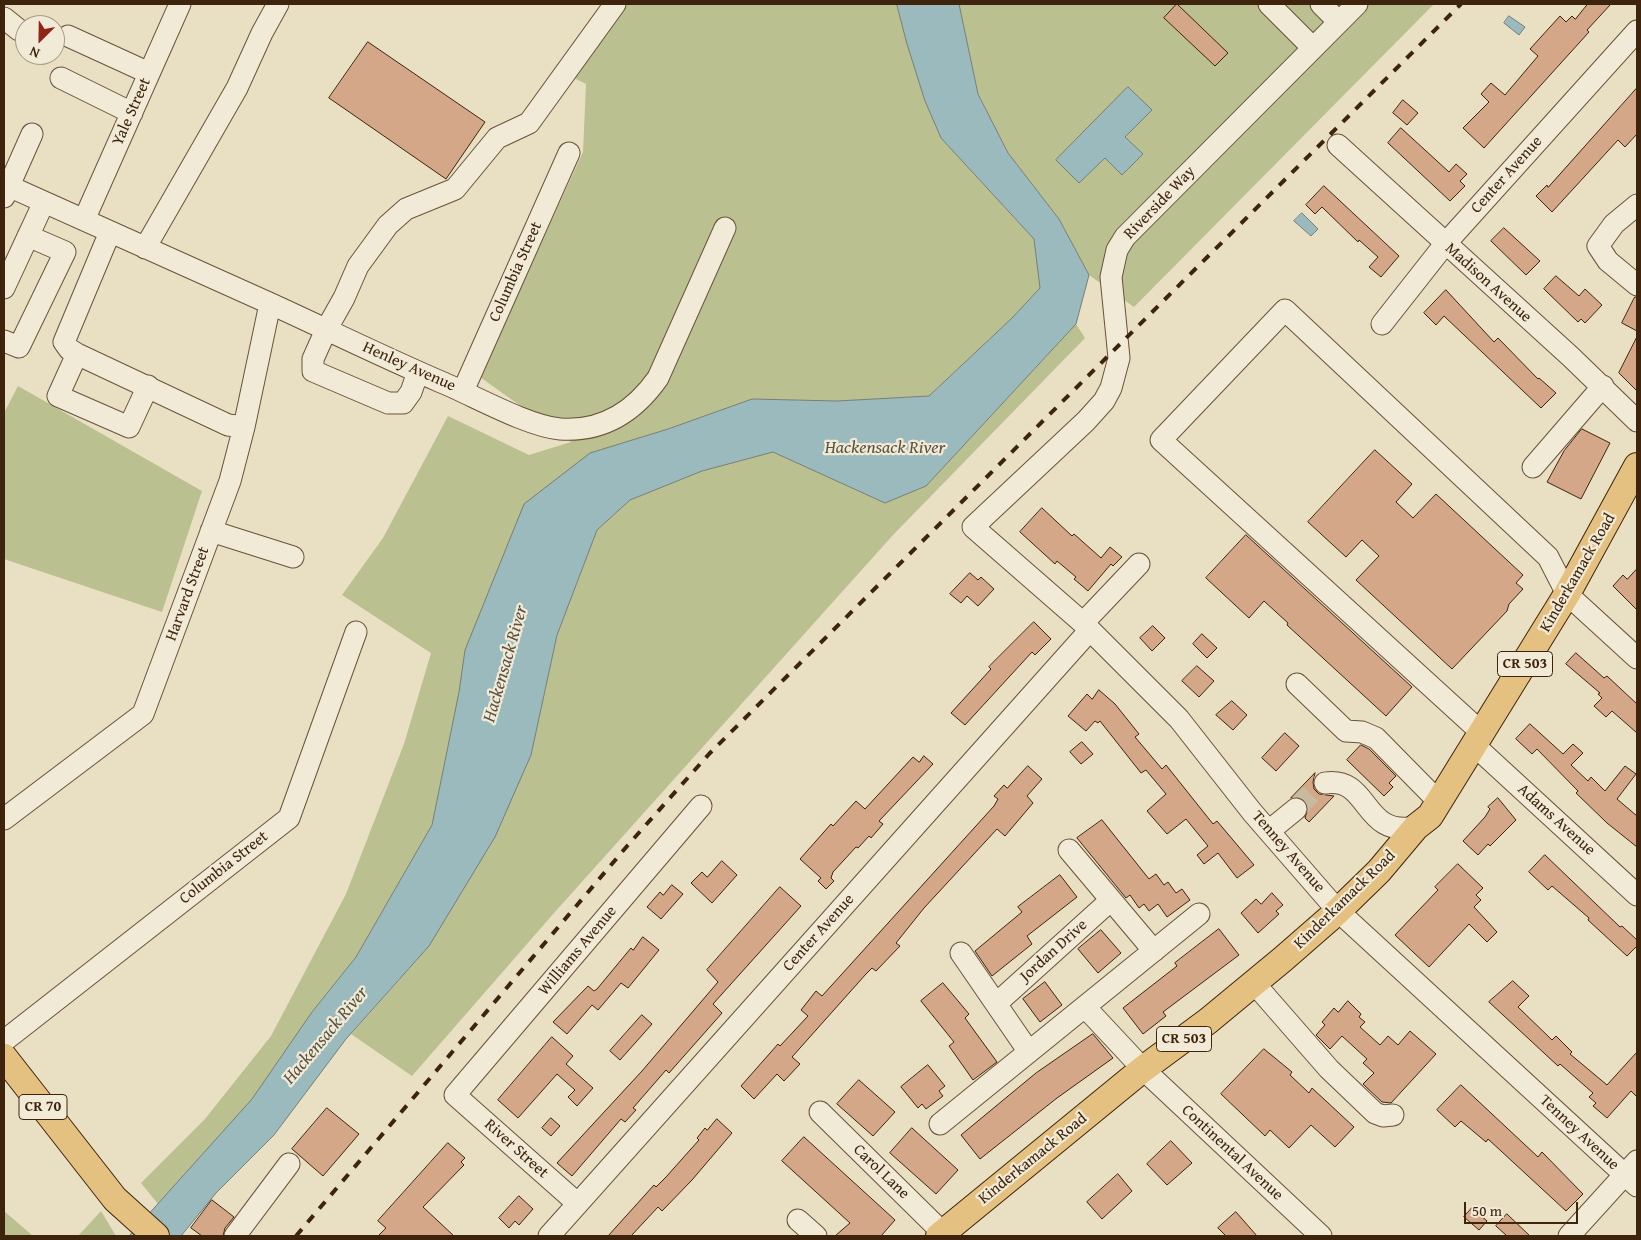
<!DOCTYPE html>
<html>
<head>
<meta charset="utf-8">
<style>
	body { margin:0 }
	#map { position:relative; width:1641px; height:1240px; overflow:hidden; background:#e9dfc2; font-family:"Gentium Book Plus",serif }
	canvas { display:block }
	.frame { position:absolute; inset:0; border:5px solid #3e240c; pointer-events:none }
	.north { position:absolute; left:15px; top:15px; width:50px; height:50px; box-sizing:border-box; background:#f1ead7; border:1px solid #a99b86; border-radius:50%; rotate:203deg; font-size:14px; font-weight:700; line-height:20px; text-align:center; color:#3e240c }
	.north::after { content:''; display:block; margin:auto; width:18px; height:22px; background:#8f2418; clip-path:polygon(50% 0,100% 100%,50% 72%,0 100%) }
	.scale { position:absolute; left:1464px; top:1202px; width:114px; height:22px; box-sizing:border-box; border:2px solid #3e240c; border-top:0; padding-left:6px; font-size:15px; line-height:18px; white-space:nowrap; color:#3e240c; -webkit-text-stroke:4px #f1ead7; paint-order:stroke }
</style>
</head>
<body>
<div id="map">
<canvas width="1641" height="1240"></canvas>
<div class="frame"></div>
<div class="north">N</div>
<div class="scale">50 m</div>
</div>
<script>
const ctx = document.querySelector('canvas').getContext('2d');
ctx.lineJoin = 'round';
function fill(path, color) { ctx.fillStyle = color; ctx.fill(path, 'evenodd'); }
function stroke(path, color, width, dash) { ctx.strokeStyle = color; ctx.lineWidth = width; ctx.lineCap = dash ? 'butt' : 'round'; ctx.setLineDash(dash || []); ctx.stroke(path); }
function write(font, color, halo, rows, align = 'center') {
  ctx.font = font + ' "Gentium Book Plus",serif'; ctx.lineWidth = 4.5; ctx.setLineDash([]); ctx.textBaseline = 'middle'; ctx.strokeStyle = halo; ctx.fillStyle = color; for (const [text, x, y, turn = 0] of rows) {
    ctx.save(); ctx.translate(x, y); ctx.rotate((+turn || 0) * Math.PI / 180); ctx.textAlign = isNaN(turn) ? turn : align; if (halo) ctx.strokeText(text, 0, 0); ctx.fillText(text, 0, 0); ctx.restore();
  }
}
fill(new Path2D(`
	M627,4H897L907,44L925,101L941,138L1034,239L1040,288L1012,318L929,396L837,401L752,399L668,429L590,453L465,650L459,692L432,825L356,957L312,1012L252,1100L158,1204L141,1183L205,1119L271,1036L346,894L404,744L431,653L342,595L383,538L448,416L529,455L571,442L480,377L583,152L586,84L574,78Z
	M959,4H1434L1134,307L1089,275L1059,219L1008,153L978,93Z
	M1076,324L1085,338L893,535L554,913L412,1076L351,1034L429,946L531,755L557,635L597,530L630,500L702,471L773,452L885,503L926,486Z
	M18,386L202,491L162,612L4,559V413Z
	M4,1211L33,1236H4Z
	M101,1211L116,1236H78Z`), '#bbc090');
const water = new Path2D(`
	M897,4H959L978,94L1008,153L1059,219L1089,275L1076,324L926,486L885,503L773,452L702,471L630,500L597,530L557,635L531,755L495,837L429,946L346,1039L274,1135L216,1193L181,1236H129L252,1099L312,1012L356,957L432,825L459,692L465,650L524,504L590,453L668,429L752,399L837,401L929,396L1012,318L1040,288L1034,239L941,138L925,101L907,44Z
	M1509,16L1525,27L1519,35L1504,23Z
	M1128,87L1152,110L1125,137L1143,154L1122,175L1105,158L1079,183L1056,160Z
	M1302,213L1318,229L1311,236L1294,221Z`);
fill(water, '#9bbabd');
stroke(water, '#767e76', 1);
const building = new Path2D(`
	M1177,4L1228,53L1215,66L1164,18Z
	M1588,4H1611L1587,30L1589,32L1484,148L1463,128L1489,102L1481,94L1491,83L1505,95L1538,56L1530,49L1560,16L1566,22L1572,16L1575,19Z
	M368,42L485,122L446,179L329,98Z
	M1637,88V134L1625,147L1618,140L1552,212L1536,196L1547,185L1548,187Z
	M1403,100L1418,113L1407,125L1393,113Z
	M1401,128L1449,172L1456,164L1467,174L1460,181L1465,186L1450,201L1388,143Z
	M1324,186L1399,256L1381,277L1369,267L1378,257L1359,240L1358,242L1322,207L1315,214L1306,205Z
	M1504,228L1540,261L1526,275L1491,241Z
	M1556,276L1579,296L1585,289L1602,305L1585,323L1581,319L1578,322L1544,289Z
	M1446,290L1494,342L1498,338L1538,379L1539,378L1556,393L1541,408L1444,316L1436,325L1424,313Z
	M1635,297H1637V331L1622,323Z
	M1637,337V391L1619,373Z
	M1582,429L1610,443L1581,499L1547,482L1564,451Z
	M1375,450L1412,484L1396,502L1413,518L1436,494L1523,575L1516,583L1523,589L1509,604L1507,611L1452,669L1356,580L1379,556L1362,540L1346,557L1308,522Z
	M1042,508L1072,536L1074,534L1101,558L1110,547L1122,557L1113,566L1111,564L1088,591L1074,579L1076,577L1057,561L1055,564L1020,532Z
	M1246,535L1412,687L1386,716L1287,625L1288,623L1264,601L1249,618L1206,578Z
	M1637,569V610L1613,586L1623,575L1627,579Z
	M970,573L978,580L981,577L994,589L978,606L967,596L961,603L950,594Z
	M1034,622L1051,639L1035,655L1032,652L965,725L951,713L991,669L989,667Z
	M1153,626L1165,638L1152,651L1140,638Z
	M1202,634L1217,648L1207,658L1193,644Z
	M1576,653L1604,678L1607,676L1637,704V733L1612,711L1606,717L1594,706L1602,698L1598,694L1600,693L1566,664Z
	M1197,666L1214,681L1199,697L1182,681Z
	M1099,690L1115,704L1139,734L1135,737L1162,769L1166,765L1213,824L1217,821L1254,865L1237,878L1218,853L1204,864L1197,855L1208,846L1186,819L1167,834L1147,811L1166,794L1146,770L1141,773L1100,721L1098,723L1095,721L1086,731L1068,716L1087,694L1092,699Z
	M1232,701L1247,715L1233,730L1216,715Z
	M1530,724L1563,754L1573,744L1583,753L1571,765L1588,781L1591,777L1605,791L1625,766L1636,774L1617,799L1637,816V847L1607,823L1576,793L1578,791L1537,749L1532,754L1516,739Z
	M1285,733L1299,746L1276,771L1262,758Z
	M1082,742L1093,754L1081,764L1070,752Z
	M1361,745L1369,749L1396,776L1389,783L1393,787L1384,796L1347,760Z
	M924,756L933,764L879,821L883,824L871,838L869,836L858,848L856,847L833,872L831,878L834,881L826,889L818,881L821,878L800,859L831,824L833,826L856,801L865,809L913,757L919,762Z
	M1028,766L1042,779L1027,796L1033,803L1005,836L997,829L924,908L896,943L900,946L876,971L872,968L866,974L792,1057L800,1064L784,1081L777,1074L754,1099L741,1086L778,1044L780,1046L808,1016L801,1010L816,991L822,996L994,806L998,799L994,796L1004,785L1007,788Z
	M1315,773L1313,782L1314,789L1319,794L1334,796L1309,822L1305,818L1308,808L1306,802L1300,797L1291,798Z
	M1498,798L1516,820L1490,846L1488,844L1478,855L1463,841L1485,817L1490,809L1488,807Z
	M1102,820L1149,879L1156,874L1164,885L1168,882L1176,893L1182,889L1190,900L1167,917L1158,904L1149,911L1144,904L1139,908L1130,895L1126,898L1077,838Z
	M1545,855L1620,927L1622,926L1637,940V946L1627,956L1588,920L1589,918L1552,886L1548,890L1529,872Z
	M722,861L737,875L712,903L691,883L702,872L707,877Z
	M1458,864L1483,888L1476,895L1481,900L1474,907L1497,932L1487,942L1469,924L1429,967L1395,935L1438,890L1435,887Z
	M1060,875L1077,897L1027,936L1032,944L992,976L975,951L1022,912L1018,907Z
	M672,885L683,894L661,919L647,907L660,892L663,895Z
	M780,887L801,906L713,1004L722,1013L669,1073L666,1070L633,1108L636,1110L625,1122L621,1119L572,1176L557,1163L642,1071L718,982L707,970Z
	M1272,893L1283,905L1276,911L1279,914L1258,933L1241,913L1256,899L1261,904Z
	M1219,929L1239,955L1163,1012L1166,1016L1143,1034L1123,1008L1177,966L1175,963Z
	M1101,930L1121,953L1098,973L1078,949Z
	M643,937L659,950L628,988L621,983L598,1010L592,1005L567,1034L553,1022L588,986L594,991L597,989L631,948L633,950Z
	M1513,981L1529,996L1518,1007L1552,1040L1556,1036L1572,1052L1570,1054L1607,1085L1637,1052V1097L1631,1091L1607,1118L1593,1106L1596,1103L1589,1097L1593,1093L1560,1064L1558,1066L1489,1002Z
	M1045,982L1062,1005L1040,1022L1023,999Z
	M943,983L969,1014L965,1018L997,1062L973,1080L949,1046L954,1042L921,1001Z
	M1348,1001L1361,1014L1359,1017L1365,1022L1360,1027L1380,1045L1388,1036L1398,1045L1410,1031L1436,1054L1391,1103L1382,1102L1363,1084L1374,1073L1363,1063L1367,1059L1342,1036L1330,1049L1316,1035L1325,1025L1322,1022L1334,1008L1338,1012Z
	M642,1015L652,1024L620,1060L610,1051Z
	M1093,1034L1113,1058L1057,1098L980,1159L961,1135L1036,1073Z
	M552,1037L573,1056L566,1064L593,1088L577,1106L568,1097L575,1090L557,1074L518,1118L498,1100Z
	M1264,1049L1292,1072L1290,1075L1309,1093L1312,1088L1354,1127L1335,1147L1311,1125L1289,1148L1270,1130L1265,1136L1221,1094Z
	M928,1065L945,1086L939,1091L943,1096L926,1109L922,1104L918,1108L901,1087Z
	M859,1080L895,1112L873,1136L837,1104Z
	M1461,1085L1538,1157L1542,1152L1583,1194L1566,1211L1488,1139L1486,1142L1461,1121L1455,1127L1437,1110Z
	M327,1108L359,1134L323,1176L292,1149Z
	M551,1118L560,1126L551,1136L542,1128Z
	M717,1119L732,1133L692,1180L662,1211L658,1207L631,1236H608L654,1185L656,1187L666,1177L699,1140L697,1138L705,1128L707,1130Z
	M912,1128L958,1170L936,1194L890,1153Z
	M804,1137L895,1220L881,1236H835L850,1223L782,1161Z
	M1171,1141L1192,1163L1167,1185L1147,1164Z
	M448,1143L465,1158L461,1162L464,1165L423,1207L454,1236H378L386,1228L378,1221Z
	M1118,1174L1132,1191L1102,1219L1087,1202Z
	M519,1196L533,1209L519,1225L515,1221L509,1228L499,1218Z
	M212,1200L234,1217L225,1228L223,1236H202L191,1228Z
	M1472,1208L1487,1221L1479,1230L1464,1217Z
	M1236,1212L1257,1236H1226L1218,1228Z
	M1507,1214L1530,1236H1507L1496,1226Z`);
fill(building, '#d5a789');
stroke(building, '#3e240c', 1);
stroke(new Path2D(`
	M1296,809L1317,787L1325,783`), '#c7ba9e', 21, [21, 11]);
const minor = new Path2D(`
	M1269,4L1313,48
	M1321,4L1339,22
	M1357,4L1125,237L1117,250L1111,277L1119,358L1111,388L1104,401L1086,421L973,527L1083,623L1179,719L1252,812L1338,911L1637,1186
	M4,18L19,30
	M68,36L149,73
	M61,78L132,113
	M1338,145L1571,357L1637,421
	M4,184C92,224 181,263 269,303C326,329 383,357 441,382C473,395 527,426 560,429C602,432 634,412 658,378L725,228
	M4,197L32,134
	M1637,205L1614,224L1598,246L1608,261L1637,285
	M84,220L180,4
	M110,232L64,342L69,349L77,354L228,425L244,427
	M145,248L237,88L262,33L278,4
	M4,288L44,202
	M1382,324L1445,244L1637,31
	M4,341L19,347L65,252L28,236
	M77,354L58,396L129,427L148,386
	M418,372L411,392L403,403H388L313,371V359L326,330L344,298L358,266L388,225L406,209L455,189L497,138L529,123L615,4
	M463,391L569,153
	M1533,467L1603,386
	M211,531L293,557
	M1083,623L1139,564
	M1297,684L1346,731L1362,732L1376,738L1439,802
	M1482,733L1161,440L1285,310L1548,557L1567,594L1637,658
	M1475,746L1637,895
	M1325,783C1371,776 1361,838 1416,827
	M4,819L143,714L230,481L244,427L270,304
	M1269,831L1296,809
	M1069,850L1154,951
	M961,953L1029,1052
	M1254,983L1329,1069L1375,1113L1383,1116L1393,1115
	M997,1003L1111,900
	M1085,1007L1143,1069L1321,1236
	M4,1041L289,818L356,632
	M820,1112L943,1233
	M940,1124L1199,914
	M577,1203L455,1095L701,806
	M798,1220L816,1236
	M235,1236L289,1164
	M549,1236L1090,630
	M1569,1236L1637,1161`);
const major = new Path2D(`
	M4,1057L115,1199L156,1236
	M939,1236L1143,1069L1208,1021L1283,959L1338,911L1379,871L1416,827L1430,816L1567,594L1637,466`);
stroke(minor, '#69533a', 23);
stroke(major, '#3e240c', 28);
stroke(minor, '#f1ead7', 21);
stroke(major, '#e4c081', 26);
stroke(new Path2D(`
	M296,1236L628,845L709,754L1461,4`), '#3e240c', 4, [9, 9]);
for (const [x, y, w] of [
	[1525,664,55],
	[1184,1039,55],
	[43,1107,48]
]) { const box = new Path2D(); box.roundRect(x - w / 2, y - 12.5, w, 25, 4); ctx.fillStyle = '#f1ead7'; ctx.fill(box); stroke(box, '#3e240c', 1); }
write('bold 15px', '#3e240c', null, [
	["CR 503",1525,664],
	["CR 503",1184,1039],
	["CR 70",43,1107]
]);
write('16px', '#3e240c', '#f1ead7', [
	["Yale Street",132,112,-66],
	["Center Avenue",1507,175,-48],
	["Riverside Way",1160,203,-46],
	["Columbia Street",516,272,-66],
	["Madison Avenue",1488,283,42],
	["Henley Avenue",409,367,24],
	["Kinderkamack Road",1578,573,-60],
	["Harvard Street",188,594,-70],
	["Adams Avenue",1556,820,42],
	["Tenney Avenue",1288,852,49],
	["Columbia Street",224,868,-38],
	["Kinderkamack Road",1345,900,-44],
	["Center Avenue",819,933,-48],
	["Williams Avenue",578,951,-50],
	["Jordan Drive",1054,951,-42],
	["Tenney Avenue",1579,1133,43],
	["River Street",516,1149,42],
	["Continental Avenue",1232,1153,43],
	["Kinderkamack Road",1033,1159,-39],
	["Carol Lane",881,1172,44]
]);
write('italic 18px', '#5a5141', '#f1ead7', [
	["Hackensack River",885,448],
	["Hackensack River",506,664,-74],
	["Hackensack River",326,1036,-50]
]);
</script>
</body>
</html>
